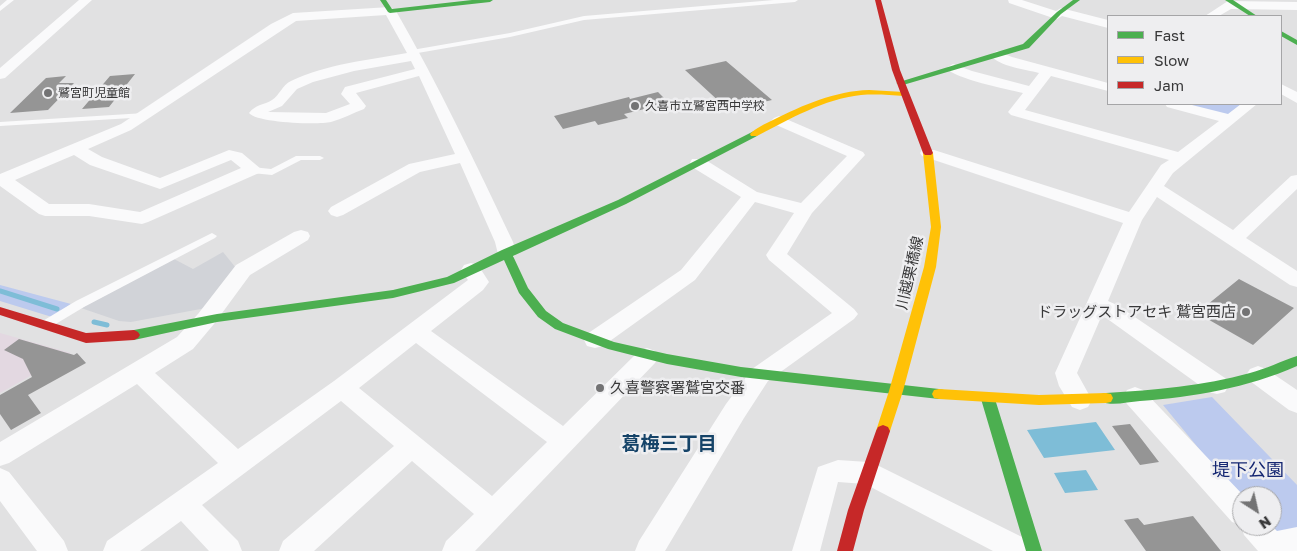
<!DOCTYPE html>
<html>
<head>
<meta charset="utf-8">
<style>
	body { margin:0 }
	#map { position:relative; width:1297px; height:551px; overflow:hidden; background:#e1e1e2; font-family:"Golos Text",sans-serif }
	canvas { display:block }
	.legend { position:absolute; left:1107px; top:15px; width:175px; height:90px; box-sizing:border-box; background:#eeeef0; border:1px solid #a5a5a7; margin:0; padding:6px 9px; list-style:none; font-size:15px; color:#383839 }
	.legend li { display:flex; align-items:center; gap:10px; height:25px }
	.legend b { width:25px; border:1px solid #a5a5a7 }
	.north { position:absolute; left:1232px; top:486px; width:50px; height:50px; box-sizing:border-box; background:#eeeef0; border:1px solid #a5a5a7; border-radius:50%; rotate:145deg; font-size:14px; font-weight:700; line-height:20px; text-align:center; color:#383839 }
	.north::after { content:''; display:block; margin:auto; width:18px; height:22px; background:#737374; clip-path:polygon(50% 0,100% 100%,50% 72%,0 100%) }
</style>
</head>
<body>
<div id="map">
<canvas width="1297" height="551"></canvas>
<ul class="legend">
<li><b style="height:6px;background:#4caf50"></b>Fast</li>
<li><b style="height:6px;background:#ffc107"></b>Slow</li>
<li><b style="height:6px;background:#c62828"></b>Jam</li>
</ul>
<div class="north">N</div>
</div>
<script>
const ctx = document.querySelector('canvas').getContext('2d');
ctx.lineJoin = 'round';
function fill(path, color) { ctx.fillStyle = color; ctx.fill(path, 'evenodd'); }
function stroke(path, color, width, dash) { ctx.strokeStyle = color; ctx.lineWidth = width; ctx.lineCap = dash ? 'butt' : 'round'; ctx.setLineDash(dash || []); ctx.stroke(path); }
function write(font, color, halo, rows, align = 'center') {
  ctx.font = font + ' "Golos Text","Noto Sans JP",sans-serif'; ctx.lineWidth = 5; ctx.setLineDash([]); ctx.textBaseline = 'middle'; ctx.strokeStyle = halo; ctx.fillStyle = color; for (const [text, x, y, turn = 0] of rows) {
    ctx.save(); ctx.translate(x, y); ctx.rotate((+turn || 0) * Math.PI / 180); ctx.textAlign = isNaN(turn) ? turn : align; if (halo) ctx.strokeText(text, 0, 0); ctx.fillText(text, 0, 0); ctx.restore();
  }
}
fill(new Path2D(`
	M223,252L236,268L206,308L131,322L119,321L81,308L174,259L193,269Z`), '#d1d3d8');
fill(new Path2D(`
	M0,333L71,353L0,393Z`), '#e3d8e1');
fill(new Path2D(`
	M1181,104H1242L1226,116Z
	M0,285L71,304L52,317L0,301Z
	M1212,397L1297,485V531L1272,538V496H1242V501L1163,405Z`), '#bccaee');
fill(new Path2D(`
	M1096,422L1115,450L1044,458L1027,430Z
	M1086,470L1098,490L1065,493L1054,473Z`), '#7ebdd7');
stroke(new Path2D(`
	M0,291L57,309
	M94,322L107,325`), '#7ebdd7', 5);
fill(new Path2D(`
	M726,61L772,100L747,106L741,101L723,105L685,70Z
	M135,74L109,107L82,109L110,76Z
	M66,76L59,83H74L48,110L10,113L46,78Z
	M658,92L669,103L624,114L628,118L598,125L595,121L563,129L554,116L629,97L630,99Z
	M1239,279L1294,308L1253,345L1197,313Z
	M19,339L74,355L77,353L86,363L28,395L41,413L11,430L0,414V395L32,377L23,359L4,350Z
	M1130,424L1159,462L1140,465L1112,426Z
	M1193,516L1221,551H1146L1124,520L1138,518L1144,525Z`), '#959595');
fill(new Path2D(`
	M7,0H14L0,11V6Z
	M774,0H798L795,2L584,20L510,37L412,54L409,52L412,50L510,33L584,16Z
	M145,113L149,115L148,117L0,126V122Z
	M296,156H320L324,158L320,160H301L272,175L252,173L248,170L252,167L271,169Z
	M212,233L217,236L215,238L84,307L49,328H41L40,325L41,322L76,301Z`), '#fafafb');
fill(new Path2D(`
	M79,0H92L5,78L0,79V68Z
	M1008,0H1022L1056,11L1061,8L1108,20V28L1062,16L1057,19L1053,18L1009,3Z
	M1228,1L1297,2V10L1231,9L1219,16H1205Z
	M390,7L396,11C439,86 476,164 513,242L516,253L513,258L506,259L499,258L495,242L460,163L420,172L343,215L337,217L331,215L328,211L331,207L409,164L455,154L419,76L356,93L366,106L364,109C353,113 342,119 331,122C318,125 257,123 249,113C256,104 264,105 272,100C280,95 282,85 291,81C326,64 369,60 407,53L386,15L296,21L131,130L88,149L102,157L160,178L229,150L242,153L261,169L259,173L148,222L142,224L89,216H45L39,214L0,186V174L121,124L271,24L293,13ZM411,61L415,69L345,87L341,94L350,104L326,113L268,112L282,106L297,89L313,82L354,71ZM74,155L90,165L160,189L231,160L241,168L140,212L89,204H49L15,180Z
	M997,51L1012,57L1108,83V91L1051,76L1025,110L1178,152L1219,121L1167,107L1165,104H1188L1228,114L1241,104H1257L1173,173L1164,186L1233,230L1291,176L1297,175V189L1246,238L1297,271V287L1290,285L1157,197L1142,220L1108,301L1117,305L1225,378L1229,385L1225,392L1217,394L1209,392L1102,315L1077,373L1092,400L1088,407L1080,410L1072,407L1059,386L1055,373L1123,223L922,156L920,153L922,150H934L1129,212L1161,165L1169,160L1011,115L1008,112L1023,93C1007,89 955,79 946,68L953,64L972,71L1029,86L1039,73C1025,69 1000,67 990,55Z
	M1281,84L1297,92V103L1281,94Z
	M779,116L863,152L865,155L812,213L787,254L854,309L858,314L854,319L768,381L744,418L665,551H635L639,541L726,404L752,369L832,313L769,260L766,255L794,213L755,202L695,280L603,346L595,348L587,346L584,340L587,334L681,270L741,197L692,167L690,163L692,159H704L757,192L801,203L847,156L774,124L771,121L774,118Z
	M301,230L308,232L310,236L308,240L250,275L214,324L193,349L155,373L238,449L334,381L468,280L461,270L464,265L471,263L478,265L489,282L483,290L431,331L563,426L639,351L647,348L655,351L658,357L655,363L475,551H442L446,541L474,514L412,461L314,551H279L283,541L394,446L341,401L202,505L238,541L242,551H209L181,521L140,551H103L107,541L218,463L137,384L9,463L0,466V442L177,337L198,314L236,265L294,232ZM416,343L547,442L492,496L359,388Z
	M1258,366L1266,369L1297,390V413L1289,410L1250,381L1246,375L1250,369Z
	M1135,387L1143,390L1244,496H1242V526H1272L1277,531L1297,527V551H1258L1244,535L1241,525L1232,522L1127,404L1123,397L1127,390Z
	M838,460L868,462L877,465L1020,536L1037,541L1041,551H993L865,484L838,482L820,551H792L818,467Z
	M0,468L9,472L64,541L68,551H37L0,501Z`), '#fafafb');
fill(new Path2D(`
	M380,0H386L392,9L472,0H493L490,2L390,13L388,12Z
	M1073,0H1080L1061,14L1029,48L903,85L896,83L1023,44L1057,12Z
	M1225,0H1233L1257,16H1250Z
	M1281,31L1297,40V45L1281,36Z
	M754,131L758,134L757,136L626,204L513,256L528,288L546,311L563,323L614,342L667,354L741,367L939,389L944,390L946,394L944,398L939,399L741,377L667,364L608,349L555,329L538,317L519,293L504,260L454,283L393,298L217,322L134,340L130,338L128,335L130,332L134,330L217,314L393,290L447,277L502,250L618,200Z
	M1297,356V366C1247,388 1194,397 1140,401C1128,402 1113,406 1101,402L1099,398L1101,394L1106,393C1155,390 1203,386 1250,373C1266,369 1281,361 1297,356Z
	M988,394L993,395L995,399L1042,551H1026L981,399L983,395Z`), '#4caf50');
fill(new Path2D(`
	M869,90L904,92L908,94L904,96C890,95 876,94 861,95C824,99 790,119 757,136H751L750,134C756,128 765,124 773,120C803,105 835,91 869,90Z
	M928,150L933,153L941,227L936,267L903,391L890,431L888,435L883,437L878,435L876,431L889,391L924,267L931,227L923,153Z
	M939,389L1039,395L1106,393L1111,394L1113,398L1111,402L1106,403L1039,405L939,399L934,398L932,394L934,390Z`), '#ffc107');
fill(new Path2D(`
	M875,0H881L900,70L933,153L931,155H925L923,153L892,70Z
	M0,307L86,333L134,330L138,332L140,335L138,338L134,340L86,343L0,315Z
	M883,425L888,427L890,431L864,510L853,551H837L848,510L876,431L878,427Z`), '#c62828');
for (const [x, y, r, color] of [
	[48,93,5,"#737374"],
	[635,106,5,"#737374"],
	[1246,312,5,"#737374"],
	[600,388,5,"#737374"]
]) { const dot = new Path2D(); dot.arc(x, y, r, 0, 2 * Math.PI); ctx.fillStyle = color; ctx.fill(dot); stroke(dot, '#eeeef0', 2); }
write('12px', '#383839', '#eeeef0', [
	["鷲宮町児童館",58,93],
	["久喜市立鷲宮西中学校",645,106]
], 'left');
write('15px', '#383839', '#eeeef0', [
	["川越栗橋線",910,273,-77]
]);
write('15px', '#383839', '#eeeef0', [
	["ドラッグストアセキ 鷲宮西店",1236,312],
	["久喜警察署鷲宮交番",610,388,"left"]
], 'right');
write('18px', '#152772', '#eeeef0', [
	["堤下公園",1248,470]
]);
write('bold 19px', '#154368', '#eeeef0', [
	["葛梅三丁目",669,444]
]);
</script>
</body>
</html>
